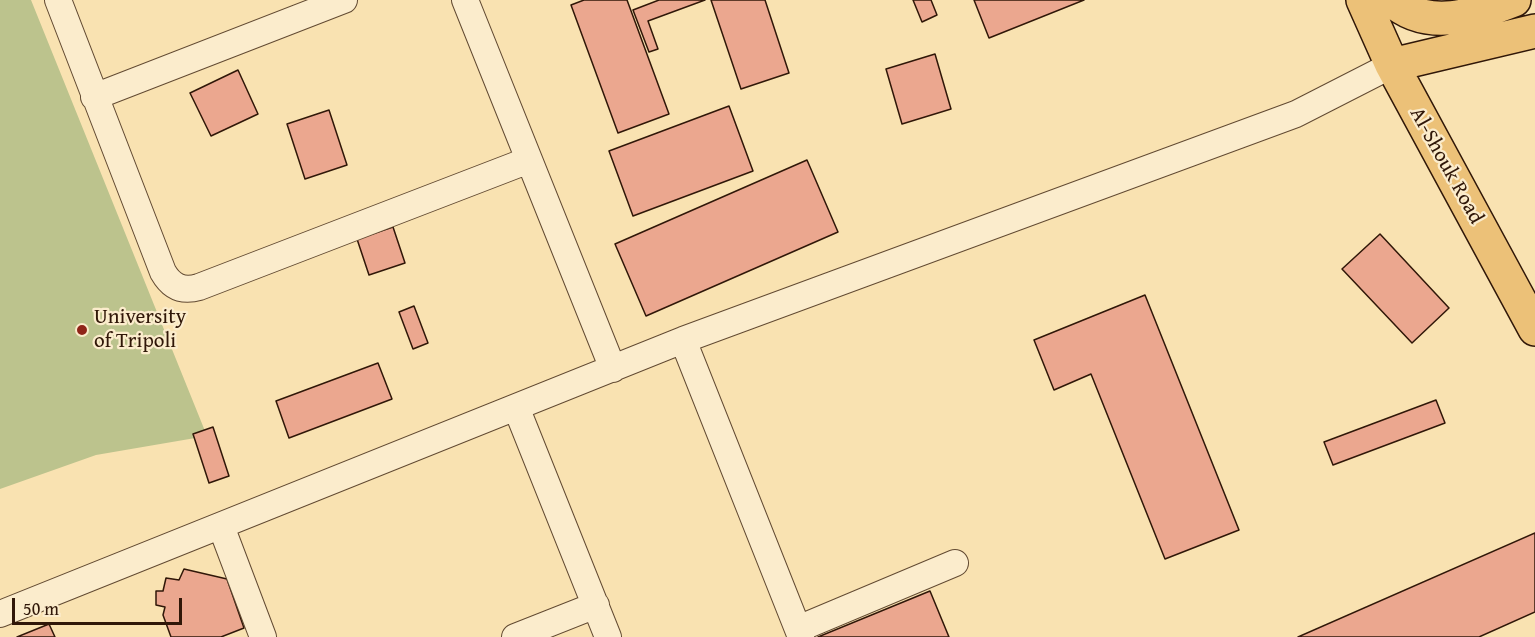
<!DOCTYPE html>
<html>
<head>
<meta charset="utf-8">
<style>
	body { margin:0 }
	#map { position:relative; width:1535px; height:637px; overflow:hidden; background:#f9e2b1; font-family:"Gentium Book Plus",serif }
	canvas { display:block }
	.scale { position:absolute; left:12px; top:598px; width:170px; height:27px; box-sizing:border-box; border:3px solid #301708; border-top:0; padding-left:8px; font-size:18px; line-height:21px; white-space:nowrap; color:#301708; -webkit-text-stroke:4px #fbeccc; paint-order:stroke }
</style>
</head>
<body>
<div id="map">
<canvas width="1535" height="637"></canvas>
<div class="scale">50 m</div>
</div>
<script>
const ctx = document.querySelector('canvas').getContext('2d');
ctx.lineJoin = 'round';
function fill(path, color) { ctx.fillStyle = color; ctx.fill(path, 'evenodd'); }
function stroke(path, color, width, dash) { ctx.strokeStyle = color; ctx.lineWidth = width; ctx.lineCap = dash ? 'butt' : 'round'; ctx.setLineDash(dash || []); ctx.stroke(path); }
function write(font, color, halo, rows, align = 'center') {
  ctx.font = font + ' "Gentium Book Plus",serif'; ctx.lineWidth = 4.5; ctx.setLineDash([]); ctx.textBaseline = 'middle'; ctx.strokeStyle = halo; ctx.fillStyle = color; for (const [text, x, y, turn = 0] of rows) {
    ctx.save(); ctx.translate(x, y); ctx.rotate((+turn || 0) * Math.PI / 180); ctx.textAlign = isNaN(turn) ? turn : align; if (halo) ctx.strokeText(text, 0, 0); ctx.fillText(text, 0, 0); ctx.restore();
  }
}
fill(new Path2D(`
	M0,0H31L207,436L96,455L0,489Z`), '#bcc38d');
const building = new Path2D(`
	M584,0H627L669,114L618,133L571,5Z
	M659,0H705L648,21L658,49L649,52L633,10Z
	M711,0H765L789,73L741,89Z
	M913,0H931L937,15L922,22Z
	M974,0H1084L989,38Z
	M935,54L951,109L902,124L886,69Z
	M238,70L258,114L211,136L190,93Z
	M729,106L753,171L633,216L609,151Z
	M329,110L347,165L305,179L287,124Z
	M807,160L838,232L646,316L615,244Z
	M393,227L405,263L369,275L357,239Z
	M1380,234L1449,308L1412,343L1342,269Z
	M1145,295L1239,530L1165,559L1091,374L1054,390L1034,340Z
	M414,306L428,343L413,349L399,312Z
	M378,363L392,399L289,438L276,401Z
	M1436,400L1445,423L1333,465L1324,442Z
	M213,427L229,476L209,483L193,434Z
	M1535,533V612L1479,637H1298Z
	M184,569L227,579L244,628L221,637H171L163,615L165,607L156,605V591H163L166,578L179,580Z
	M930,591L949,637H818Z
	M49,624L55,637H17Z`);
fill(building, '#eba78f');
stroke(building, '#301708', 1.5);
const minor = new Path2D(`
	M58,0L163,272C171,286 182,292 199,287L529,160
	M465,0L613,369
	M94,97L344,0
	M683,340L801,637
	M516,407L608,637
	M221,526L263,637
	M0,614L683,340L1296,114L1392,65
	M798,629L955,563
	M515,637L596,605`);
const primary = new Path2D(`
	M1363,0L1392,65L1535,329
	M1392,0C1427,32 1476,15 1514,0
	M1392,65L1535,31`);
stroke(minor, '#624a32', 28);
stroke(primary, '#301708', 36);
stroke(minor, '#fbeccc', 26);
stroke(primary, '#ecc178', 33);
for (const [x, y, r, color] of [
	[82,330,6,"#8f2418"]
]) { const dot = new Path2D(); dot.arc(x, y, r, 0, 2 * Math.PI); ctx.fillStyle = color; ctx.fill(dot); stroke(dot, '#fbeccc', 2); }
write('21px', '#301708', '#fbeccc', [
	["Al-Shouk Road",1446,166,61]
]);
write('21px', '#301708', '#fbeccc', [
	["University",94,318],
	["of Tripoli",94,342]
], 'left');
</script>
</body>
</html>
